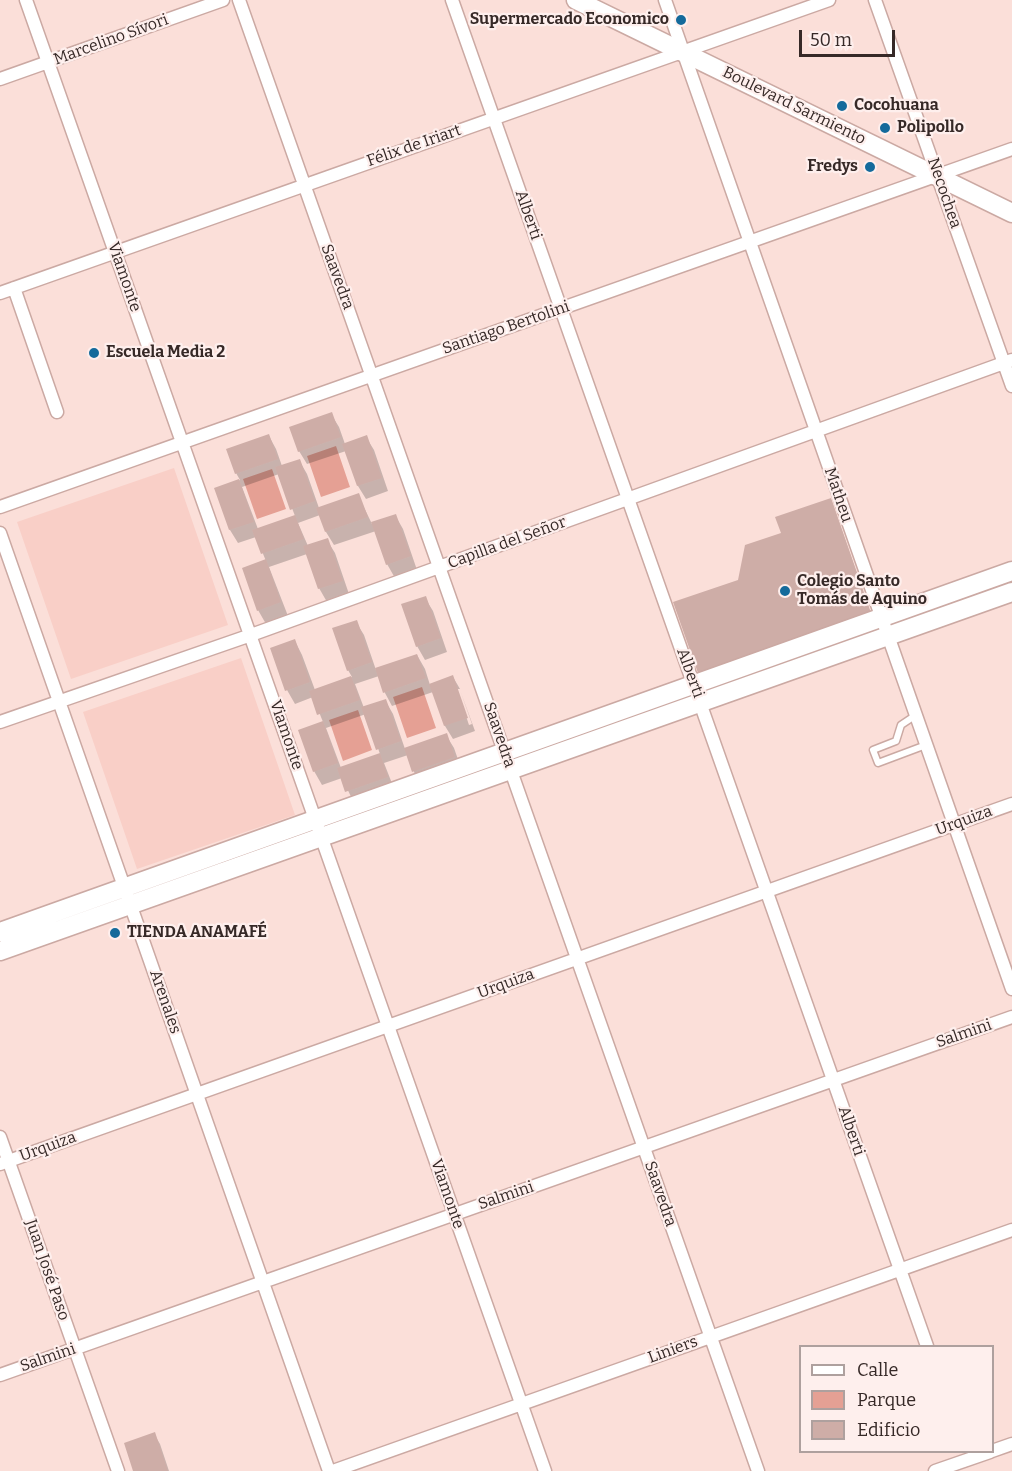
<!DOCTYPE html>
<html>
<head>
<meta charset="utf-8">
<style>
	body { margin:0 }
	#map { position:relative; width:1012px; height:1471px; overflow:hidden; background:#fbdfd9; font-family:Bitter,serif }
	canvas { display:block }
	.legend { position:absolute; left:799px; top:1345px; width:195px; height:108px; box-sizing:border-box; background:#feefed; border:2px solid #aea09e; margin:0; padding:8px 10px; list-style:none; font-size:18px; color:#362927 }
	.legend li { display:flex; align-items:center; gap:12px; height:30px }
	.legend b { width:30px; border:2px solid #aea09e }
	.scale { position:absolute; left:799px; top:30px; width:96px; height:27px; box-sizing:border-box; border:3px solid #362927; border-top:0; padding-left:8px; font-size:18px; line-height:21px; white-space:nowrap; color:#362927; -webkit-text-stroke:4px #feefed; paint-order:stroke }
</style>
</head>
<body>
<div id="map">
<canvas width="1012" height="1471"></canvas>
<ul class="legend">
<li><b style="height:8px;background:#fff"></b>Calle</li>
<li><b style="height:16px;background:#e5a094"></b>Parque</li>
<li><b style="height:16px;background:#ceada7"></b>Edificio</li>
</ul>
<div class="scale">50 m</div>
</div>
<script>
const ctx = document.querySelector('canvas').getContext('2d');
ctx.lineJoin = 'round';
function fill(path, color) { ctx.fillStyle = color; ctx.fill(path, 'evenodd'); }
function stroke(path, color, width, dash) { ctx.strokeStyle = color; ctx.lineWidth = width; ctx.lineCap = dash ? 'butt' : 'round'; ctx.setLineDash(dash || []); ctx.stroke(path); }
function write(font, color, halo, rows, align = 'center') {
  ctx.font = font + ' Bitter,serif'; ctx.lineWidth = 4.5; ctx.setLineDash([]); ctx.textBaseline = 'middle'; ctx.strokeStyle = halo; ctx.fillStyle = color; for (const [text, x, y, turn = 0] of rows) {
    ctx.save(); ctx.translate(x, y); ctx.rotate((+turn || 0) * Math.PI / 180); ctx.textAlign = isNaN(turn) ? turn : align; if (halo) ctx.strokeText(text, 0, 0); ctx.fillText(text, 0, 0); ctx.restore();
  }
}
fill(new Path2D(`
	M174,468L228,625L71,679L17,522Z
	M241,658L295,815L137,869L83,712Z`), '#f9cfc7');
fill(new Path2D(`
	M336,446L350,487L321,497L307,456Z
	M272,469L286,509L257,519L243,479Z
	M873,629L875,634L709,693L707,691V688Z
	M422,687L436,728L407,738L393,697Z
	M358,710L372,750L343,761L329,720Z`), '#e5a094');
fill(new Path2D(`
	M331,414L339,427L345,444L366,437L374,450L388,491L366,499L358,486L346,451L307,464L299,451Z
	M269,436L276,449L282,466L299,460L307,474L319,508L358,495L372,524L395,515L403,529L417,570L395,578L387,564L376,531L334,545L326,532L320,515L298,523L308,546L327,540L335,553L349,594L327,602L319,588L307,554L269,567L288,616L266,624L258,610L266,561L256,537L238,543L230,530L216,489L240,480L236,473ZM279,474L295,516L258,529L242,487Z
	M831,499L873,620L703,678L699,672L739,581Z
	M425,598L433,611L447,652L425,660L417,646Z
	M356,622L364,635L376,670L417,655L425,669L430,685L453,677L460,689H457L469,725L472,724L460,690L475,731L453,739L445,726L433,692L392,706L385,693L379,676L355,684L364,708L385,700L393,714L405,749L446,735L454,748L462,771L422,785L414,772L408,755L384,763L395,791L355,805L342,778L322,785L314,771L323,722L313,697L295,704L287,690L295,641L302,655L315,690L352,677L348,670ZM366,714L380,754L341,768L326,728Z
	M154,1434L160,1444L169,1471H135Z`), '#0003');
fill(new Path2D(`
	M332,412L341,437L298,452L289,427Z
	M269,434L278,459L235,474L226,449Z
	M367,435L382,478L357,486L342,444Z
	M300,459L315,501L290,510L275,467Z
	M239,479L254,522L229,530L214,488Z
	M359,493L368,517L325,532L316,508Z
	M831,498L871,613L698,673L673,602L738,580L745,545L781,533L775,517Z
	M396,514L411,556L386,565L371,522Z
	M295,515L304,539L261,554L252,530Z
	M328,538L343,581L318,589L303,546Z
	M266,559L281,602L257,611L242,568Z
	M426,596L441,638L416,647L401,604Z
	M357,620L372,662L347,671L332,628Z
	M295,639L310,682L285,691L270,648Z
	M417,654L426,678L383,693L375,668Z
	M453,675L468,718L444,726L429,684Z
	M351,676L360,700L317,715L309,691Z
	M386,699L401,741L376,750L361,707Z
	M323,721L338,763L313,772L298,730Z
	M447,733L455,757L412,772L404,748Z
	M380,753L388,777L345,792L337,768Z
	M155,1432L168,1471H133L124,1443Z`), '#ceada7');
const service = new Path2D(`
	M916,715L901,725L896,741L873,750L878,763L926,745`);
const minor = new Path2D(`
	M26,0L545,1471
	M239,0L758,1471
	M452,0L927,1346
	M665,0L1012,989
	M875,0L1012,386
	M0,79L223,0
	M14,288L57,412
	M0,293L829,0
	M0,507L1012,149
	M0,533L329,1471
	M0,722L251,635L1012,360
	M0,1137L118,1471
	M0,1164L1012,804
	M0,1375L1012,1017
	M992,1451L1012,1444
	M333,1471L1012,1230
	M935,1471L990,1452`);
const secondary = new Path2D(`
	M576,0L1012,213
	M0,932L1012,571
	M0,951L1012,592`);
stroke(service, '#cba9a3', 9);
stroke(minor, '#cba9a3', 15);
stroke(secondary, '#cba9a3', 21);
stroke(service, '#fff', 6);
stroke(minor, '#fff', 12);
stroke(secondary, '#fff', 18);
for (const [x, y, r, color] of [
	[681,20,6,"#146a9b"],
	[842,106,6,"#146a9b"],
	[885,128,6,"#146a9b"],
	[870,167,6,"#146a9b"],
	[94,353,6,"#146a9b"],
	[785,591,6,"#146a9b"],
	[115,933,6,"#146a9b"]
]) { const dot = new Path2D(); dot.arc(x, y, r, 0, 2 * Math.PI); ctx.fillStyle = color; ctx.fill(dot); stroke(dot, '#feefed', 2); }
write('bold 16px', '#362927', '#feefed', [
	["Supermercado Economico",669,20,"right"],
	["Cocohuana",854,106],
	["Polipollo",897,128],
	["Fredys",858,167,"right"],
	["Escuela Media 2",106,353],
	["Colegio Santo",797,582],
	["Tomás de Aquino",797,600],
	["TIENDA ANAMAFÉ",127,933]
], 'left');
write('16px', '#362927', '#feefed', [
	["Marcelino Sívori",111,40,-20],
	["Boulevard Sarmiento",794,106,26],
	["Félix de Iriart",414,146,-19],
	["Necochea",944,193,71],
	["Alberti",528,215,71],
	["Viamonte",124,277,71],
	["Saavedra",337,277,70],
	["Santiago Bertolini",506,328,-19],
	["Matheu",838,495,71],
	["Capilla del Señor",507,543,-20],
	["Alberti",690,673,70],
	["Viamonte",286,735,71],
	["Saavedra",499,735,71],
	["Urquiza",964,821,-20],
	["Urquiza",506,984,-20],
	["Arenales",165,1002,71],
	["Salmini",964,1034,-19],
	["Alberti",851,1131,71],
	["Urquiza",48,1147,-20],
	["Viamonte",447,1194,71],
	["Saavedra",660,1194,71],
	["Salmini",506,1196,-19],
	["Juan José Paso",47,1270,71],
	["Liniers",673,1350,-20],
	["Salmini",48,1358,-19]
]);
</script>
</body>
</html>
